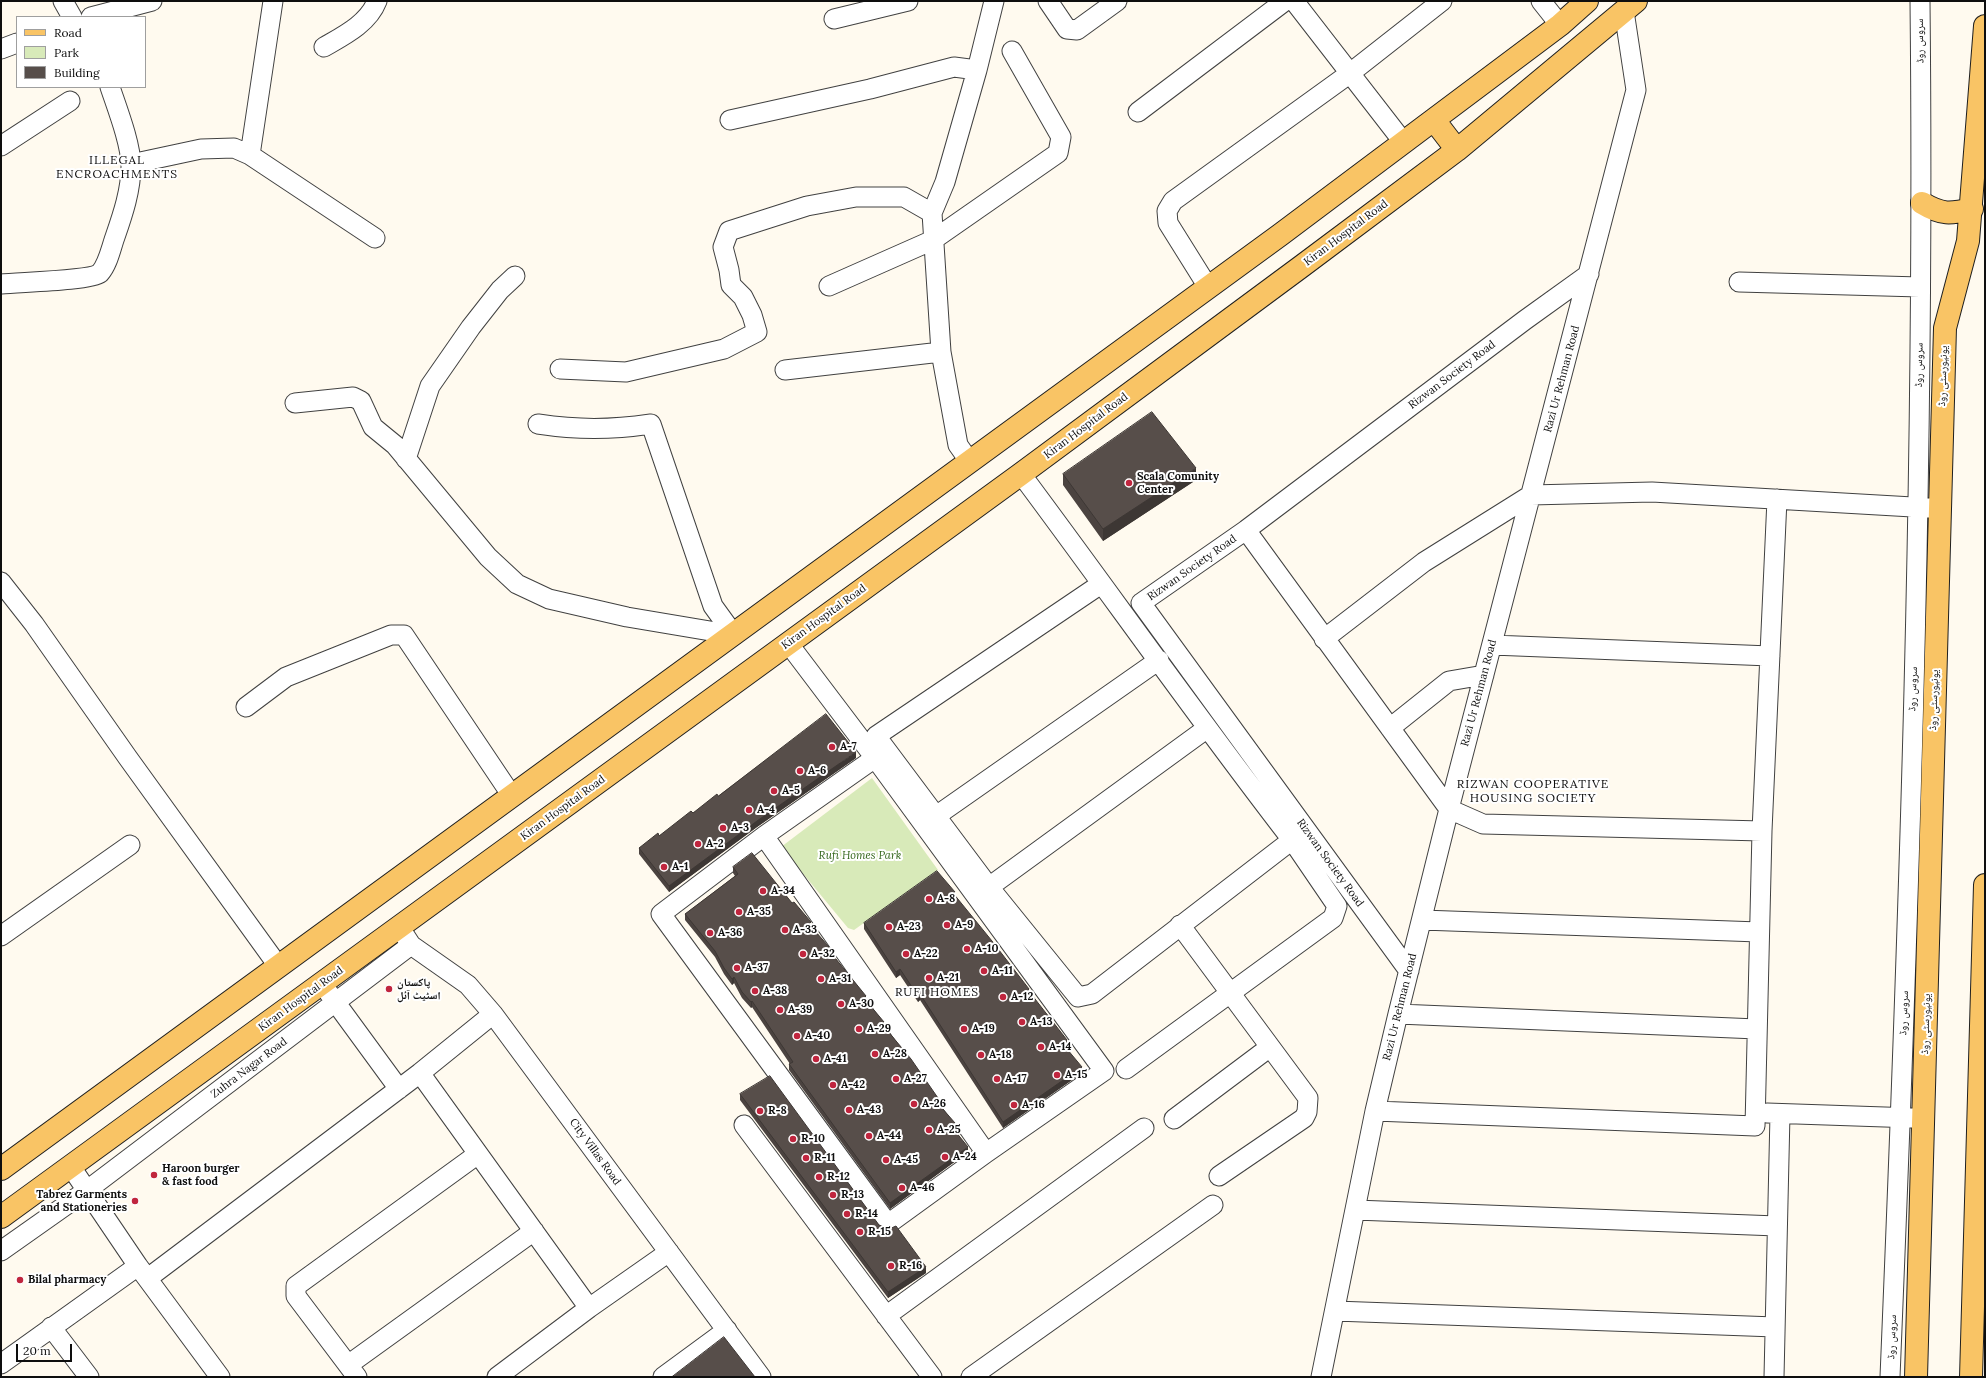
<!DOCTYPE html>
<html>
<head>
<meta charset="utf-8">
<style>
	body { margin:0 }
	#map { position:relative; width:1986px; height:1378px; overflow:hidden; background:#fffaef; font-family:Lora,serif }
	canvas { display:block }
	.frame { position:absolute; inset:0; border:2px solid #0e0e0e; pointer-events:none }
	.legend { position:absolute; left:16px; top:16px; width:130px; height:72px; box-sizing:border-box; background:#fff; border:1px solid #9f9f9f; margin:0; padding:5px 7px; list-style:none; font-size:12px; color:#0e0e0e }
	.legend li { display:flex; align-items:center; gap:8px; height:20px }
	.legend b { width:20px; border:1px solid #9f9f9f }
	.scale { position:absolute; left:16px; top:1344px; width:56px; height:18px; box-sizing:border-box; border:2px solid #0e0e0e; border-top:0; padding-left:5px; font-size:12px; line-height:14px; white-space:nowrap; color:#0e0e0e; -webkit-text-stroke:3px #fff; paint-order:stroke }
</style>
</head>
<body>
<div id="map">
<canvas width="1986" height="1378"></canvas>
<div class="frame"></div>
<ul class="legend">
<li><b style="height:5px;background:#f9c465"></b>Road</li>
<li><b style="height:11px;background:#d8eab9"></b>Park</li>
<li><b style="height:11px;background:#574e4a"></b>Building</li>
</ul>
<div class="scale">20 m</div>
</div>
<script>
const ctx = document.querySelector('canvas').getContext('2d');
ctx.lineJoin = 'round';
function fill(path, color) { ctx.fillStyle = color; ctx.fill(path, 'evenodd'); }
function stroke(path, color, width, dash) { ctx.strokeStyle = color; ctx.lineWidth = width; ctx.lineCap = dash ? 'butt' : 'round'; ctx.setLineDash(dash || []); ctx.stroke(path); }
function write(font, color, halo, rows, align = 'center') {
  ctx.font = font + ' Lora,"Noto Naskh Arabic",serif'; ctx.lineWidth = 4; ctx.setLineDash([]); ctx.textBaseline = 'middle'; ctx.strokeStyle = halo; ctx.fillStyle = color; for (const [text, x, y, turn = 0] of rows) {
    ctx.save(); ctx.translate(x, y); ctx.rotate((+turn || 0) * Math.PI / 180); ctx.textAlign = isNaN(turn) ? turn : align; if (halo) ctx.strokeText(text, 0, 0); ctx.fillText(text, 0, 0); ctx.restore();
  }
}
fill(new Path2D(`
	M872,778L938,870L854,930L848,928L781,847Z`), '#d8eab9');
const minor = new Path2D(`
	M63,1L72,17
	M1048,1L1067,29L1077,30L1117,1
	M1294,1L1404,143
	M1541,1L1560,25
	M91,17L152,1
	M834,19L908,1
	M324,47C343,36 368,24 377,1
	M1,49L17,43
	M1138,112L1285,1
	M730,120L870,89L954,67L977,70
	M1,146L70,101
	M250,155L273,1
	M131,164L201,149L234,148L250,155L375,238
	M1739,282L1920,287
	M1,284C18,282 90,281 100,273C108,264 111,248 115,237C123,214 131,190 131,166C131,144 117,108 110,87
	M829,286L933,240L1058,153L1061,137L1012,51
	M1208,287L1168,223L1167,211L1173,201L1349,74L1442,1
	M560,369L626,372L724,349L757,332L752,315L743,297L731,285L729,270L723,247L729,231L807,206L856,197H904L932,213
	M785,370L941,352
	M295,403L353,397L361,401L373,427L395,445L488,557L517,584L549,599L627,617L734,635
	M538,424C578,430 610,430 651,424L713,606L734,635
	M406,459L430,386L471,327L500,290L515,276
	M970,462L958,445L941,352L932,213L945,182L977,70L994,1
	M1021,474C1112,596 1199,720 1292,840L1092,994L1078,997L989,887L876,736L1101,584
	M1246,530L1449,809L1483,824L1762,831
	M1,582L34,624L128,758L279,967
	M1324,639L1424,562L1531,495L1652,492L1930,508
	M788,643L875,758L1104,1071L986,1153L888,1224L661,914L764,836L875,758
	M1492,645L1770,656
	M246,707L286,677L391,635H404L512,796
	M1390,728L1449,681L1484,675
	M936,816L1159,660
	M764,836L986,1153
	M989,887L1206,729
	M1422,920L1759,932
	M1180,925L1308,1098L1307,1112L1304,1118L1219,1176
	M400,928L411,945L468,985L493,1014L761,1377
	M1,936L130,845
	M1409,971L1141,603L1246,530L1525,320L1589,274
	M328,992L399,1089
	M1398,1014L1757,1029
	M1126,1069L1333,918L1337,906L1292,840
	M420,1073L589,1308
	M1375,1111L1755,1126L1762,831L1777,499
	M1767,1113L1914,1118
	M1174,1119L1270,1047
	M744,1125L932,1377
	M71,1167L138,1266L220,1377
	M1355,1210L1777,1226
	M1,1251L86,1191L411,945
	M148,1278L420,1073L493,1014
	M1335,1311L1775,1327
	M886,1316L1144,1128
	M51,1327L89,1377
	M1,1364L138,1266
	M348,1365L534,1231
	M357,1377L296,1296V1286L478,1154
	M497,1377L589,1308L669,1252
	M663,1377L727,1330
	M971,1377L1213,1205
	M1321,1377L1375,1111L1398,1014L1449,809L1636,90L1624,11
	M1774,1377L1780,1114
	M1890,1377C1909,919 1925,460 1920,1`);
const major = new Path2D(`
	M1434,120L1457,150
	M1922,203C1942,215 1950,214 1972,209
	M1,1169L1280,235L1560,25L1587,1
	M1,1217L1021,474L1302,266L1457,150L1636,1
	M1916,1377L1945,328L1968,241L1985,26
	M1971,1377L1985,885`);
stroke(minor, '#414141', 21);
stroke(major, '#1f1f1f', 24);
stroke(minor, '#fff', 19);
stroke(major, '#f9c465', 22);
fill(new Path2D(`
	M1063,474L1196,480L1103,541L1063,485Z
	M856,758L757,827L669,892L639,854V848L659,836L718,796Z
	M733,867L792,903L811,925L866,1000L938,1103L955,1129H954L968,1152L890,1209L789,1070V1064H790L752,1007L751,1008L742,998L734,983L732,985L724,974L715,957L685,920V914L735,876L733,873Z
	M955,896L1029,992L1067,1046L1065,1047L1082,1073L1003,1128L920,1000L918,1002L900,975L896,978L864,929V923Z
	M740,1094L879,1225L926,1273L888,1298L740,1100Z`), '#4b4340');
fill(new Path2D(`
	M1196,468V480L1103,541V529Z
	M856,752V758L757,827L669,892V886L757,821Z
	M900,969V975L896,978V972Z
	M734,977V983L732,985V979Z
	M920,994V1000L918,1002V996Z
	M752,1001V1007L751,1008V1002Z
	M1067,1040V1046L1062,1049V1043Z
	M1082,1067V1073L1003,1128V1122Z
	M955,1123V1129L951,1132V1126Z
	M968,1147V1152L890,1209V1203Z
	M926,1267V1273L888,1298V1292Z`), '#3d3734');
const building = new Path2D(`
	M1152,412L1196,468L1103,529L1063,474Z
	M826,714L856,752L757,821L669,886L639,848L658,833L659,836L691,811L693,813L717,794L718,796Z
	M752,853L792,903L794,902L811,922L809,924L829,947L827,948L866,996L864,998L884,1022L882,1024L911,1059L938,1098L935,1100L955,1123L951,1126L968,1147L890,1203L789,1064L793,1062L752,1001L751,1002L742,992L734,977L732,979L724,968L715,951L685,914L738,874L733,867Z
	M937,871L955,892L953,893L992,941L1029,989L1028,990L1067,1040L1062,1043L1082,1067L1003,1122L920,994L918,996L900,969L896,972L864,923Z
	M770,1076L879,1225L889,1229L896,1226L926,1267L888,1292L740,1094Z
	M724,1337L755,1377H672Z`);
fill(building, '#574e4a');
stroke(building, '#3d3734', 1);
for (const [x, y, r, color] of [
	[1129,483,4,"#c0253e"],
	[832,747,4,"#c0253e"],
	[800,771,4,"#c0253e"],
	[774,791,4,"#c0253e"],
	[749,810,4,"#c0253e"],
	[723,828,4,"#c0253e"],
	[698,844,4,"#c0253e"],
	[664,867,4,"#c0253e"],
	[763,891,4,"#c0253e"],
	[929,899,4,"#c0253e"],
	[739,912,4,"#c0253e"],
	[947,925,4,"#c0253e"],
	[889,927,4,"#c0253e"],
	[785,930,4,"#c0253e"],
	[710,933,4,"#c0253e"],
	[967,949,4,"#c0253e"],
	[803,954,4,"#c0253e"],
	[906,954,4,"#c0253e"],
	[737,968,4,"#c0253e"],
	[984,971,4,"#c0253e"],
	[929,978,4,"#c0253e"],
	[821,979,4,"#c0253e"],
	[389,989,4,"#c0253e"],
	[755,991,4,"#c0253e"],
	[1003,997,4,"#c0253e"],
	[841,1004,4,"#c0253e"],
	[780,1010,4,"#c0253e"],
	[1022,1022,4,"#c0253e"],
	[859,1029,4,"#c0253e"],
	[964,1029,4,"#c0253e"],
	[797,1036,4,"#c0253e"],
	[1041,1047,4,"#c0253e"],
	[875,1054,4,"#c0253e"],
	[981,1055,4,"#c0253e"],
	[816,1059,4,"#c0253e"],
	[1057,1075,4,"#c0253e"],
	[896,1079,4,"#c0253e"],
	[997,1079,4,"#c0253e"],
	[833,1085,4,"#c0253e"],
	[914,1104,4,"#c0253e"],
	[1014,1105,4,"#c0253e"],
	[849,1110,4,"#c0253e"],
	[760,1111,4,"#c0253e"],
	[929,1130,4,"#c0253e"],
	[869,1136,4,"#c0253e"],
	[793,1139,4,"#c0253e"],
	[945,1157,4,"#c0253e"],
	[806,1158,4,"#c0253e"],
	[886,1160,4,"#c0253e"],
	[154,1175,4,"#c0253e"],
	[819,1177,4,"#c0253e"],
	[902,1188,4,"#c0253e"],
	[833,1195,4,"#c0253e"],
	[135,1201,4,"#c0253e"],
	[847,1214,4,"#c0253e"],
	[860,1232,4,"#c0253e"],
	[891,1266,4,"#c0253e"],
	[20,1280,4,"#c0253e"]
]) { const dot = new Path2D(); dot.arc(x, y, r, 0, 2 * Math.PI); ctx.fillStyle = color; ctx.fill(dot); stroke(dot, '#fff', 1.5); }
write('11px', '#0e0e0e', '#fff', [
	["سروس روڈ",1920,41,-91],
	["Kiran Hospital Road",1346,233,-37],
	["سروس روڈ",1919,365,-89],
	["Rizwan Society Road",1452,375,-37],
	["یونیورسٹی روڈ",1943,376,-88],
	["Razi Ur Rehman Road",1562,379,-75],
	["Kiran Hospital Road",1086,426,-37],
	["Rizwan Society Road",1192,568,-35],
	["Kiran Hospital Road",824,617,-36],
	["سروس روڈ",1913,689,-88],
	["Razi Ur Rehman Road",1479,693,-75],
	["یونیورسٹی روڈ",1934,700,-88],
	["Kiran Hospital Road",563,808,-36],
	["Rizwan Society Road",1330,863,54],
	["Kiran Hospital Road",301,999,-36],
	["Razi Ur Rehman Road",1400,1007,-76],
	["سروس روڈ",1904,1013,-88],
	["یونیورسٹی روڈ",1926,1024,-88],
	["Zuhra Nagar Road",249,1068,-37],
	["City Villas Road",595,1152,54],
	["سروس روڈ",1892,1337,-88]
]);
write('bold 11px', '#0e0e0e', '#fff', [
	["Scala Comunity",1137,477],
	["Center",1137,490],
	["A-7",840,747],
	["A-6",808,771],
	["A-5",782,791],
	["A-4",757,810],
	["A-3",731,828],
	["A-2",706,844],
	["A-1",672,867],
	["A-34",771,891],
	["A-8",937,899],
	["A-35",747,912],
	["A-9",955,925],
	["A-23",897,927],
	["A-33",793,930],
	["A-36",718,933],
	["A-10",975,949],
	["A-32",811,954],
	["A-22",914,954],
	["A-37",745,968],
	["A-11",992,971],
	["A-21",937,978],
	["A-31",829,979],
	["پاکستان",397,983],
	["اسٹیٹ آئل",397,996],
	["A-38",763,991],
	["A-12",1011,997],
	["A-30",849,1004],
	["A-39",788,1010],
	["A-13",1030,1022],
	["A-29",867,1029],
	["A-19",972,1029],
	["A-40",805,1036],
	["A-14",1049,1047],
	["A-28",883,1054],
	["A-18",989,1055],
	["A-41",824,1059],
	["A-15",1065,1075],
	["A-27",904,1079],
	["A-17",1005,1079],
	["A-42",841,1085],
	["A-26",922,1104],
	["A-16",1022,1105],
	["A-43",857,1110],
	["R-8",768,1111],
	["A-25",937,1130],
	["A-44",877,1136],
	["R-10",801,1139],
	["A-24",953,1157],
	["R-11",814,1158],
	["A-45",894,1160],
	["Haroon burger",162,1169],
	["& fast food",162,1182],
	["R-12",827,1177],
	["A-46",910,1188],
	["Tabrez Garments",127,1195,"right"],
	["and Stationeries",127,1208,"right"],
	["R-13",841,1195],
	["R-14",855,1214],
	["R-15",868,1232],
	["R-16",899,1266],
	["Bilal pharmacy",28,1280]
], 'left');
write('italic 11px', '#35671d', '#fff', [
	["Rufi Homes Park",860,856]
]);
ctx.letterSpacing = '1px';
write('12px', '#0e0e0e', '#fff', [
	["ILLEGAL",117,161],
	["ENCROACHMENTS",117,175],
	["RIZWAN COOPERATIVE",1533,785],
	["HOUSING SOCIETY",1533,799],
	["RUFI HOMES",937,993]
]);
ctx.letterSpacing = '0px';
</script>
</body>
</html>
